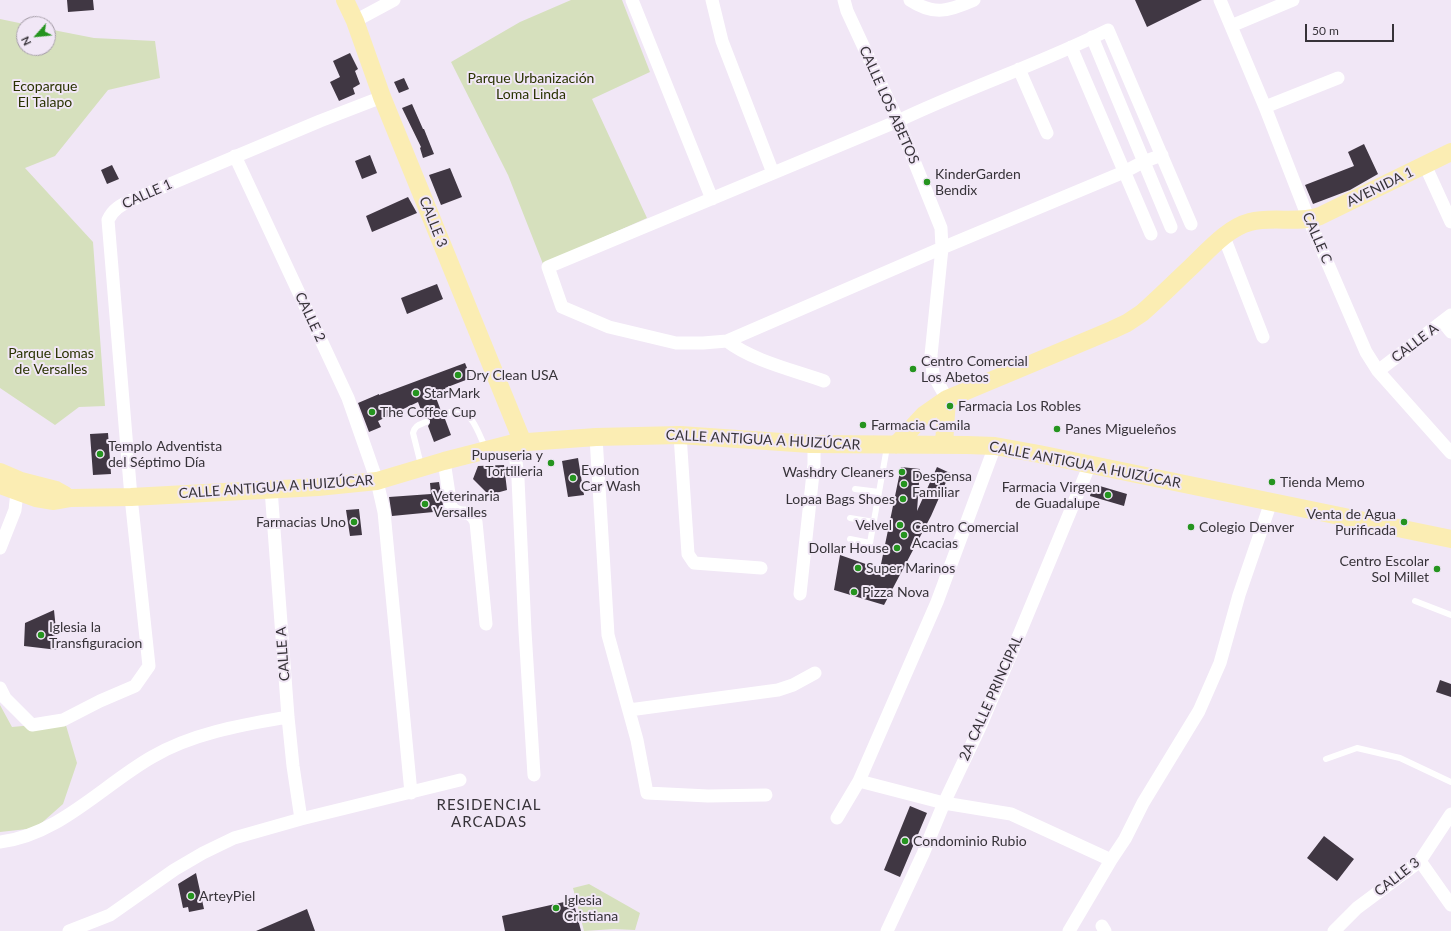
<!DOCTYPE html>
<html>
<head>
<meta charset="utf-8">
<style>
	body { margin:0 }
	#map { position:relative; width:1451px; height:931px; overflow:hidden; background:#f1e7f6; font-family:Lato,sans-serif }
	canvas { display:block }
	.north { position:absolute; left:16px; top:16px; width:40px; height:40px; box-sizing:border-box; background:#f1e7f6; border:1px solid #a79faa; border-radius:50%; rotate:243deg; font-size:11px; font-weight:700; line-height:16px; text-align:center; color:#373339 }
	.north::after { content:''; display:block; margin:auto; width:14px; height:18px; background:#25941f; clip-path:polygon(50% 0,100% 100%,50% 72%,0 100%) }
	.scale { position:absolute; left:1305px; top:24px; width:89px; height:18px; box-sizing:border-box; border:2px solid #373339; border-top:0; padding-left:5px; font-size:12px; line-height:14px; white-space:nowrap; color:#373339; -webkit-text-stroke:3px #f1e7f6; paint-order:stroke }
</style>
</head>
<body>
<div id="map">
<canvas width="1451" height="931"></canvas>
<div class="north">N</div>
<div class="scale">50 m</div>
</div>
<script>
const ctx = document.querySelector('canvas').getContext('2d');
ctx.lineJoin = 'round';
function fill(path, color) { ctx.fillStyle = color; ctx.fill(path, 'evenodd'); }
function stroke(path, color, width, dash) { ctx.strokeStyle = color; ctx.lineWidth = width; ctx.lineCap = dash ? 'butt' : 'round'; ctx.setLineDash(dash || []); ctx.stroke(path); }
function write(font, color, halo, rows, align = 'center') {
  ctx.font = font + ' Lato,sans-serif'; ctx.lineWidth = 4; ctx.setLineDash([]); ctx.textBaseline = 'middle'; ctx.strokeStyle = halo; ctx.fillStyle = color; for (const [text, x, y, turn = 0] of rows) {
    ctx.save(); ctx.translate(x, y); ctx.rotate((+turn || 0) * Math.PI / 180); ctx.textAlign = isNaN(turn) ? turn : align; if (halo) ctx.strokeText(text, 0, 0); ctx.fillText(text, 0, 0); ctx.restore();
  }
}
fill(new Path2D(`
	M571,0H622L650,72L592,99L647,218L543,264L508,175L451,62L520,22Z
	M0,19L24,24V48H48V29L94,38L155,41L160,78L108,90L55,156L25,168L93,242L105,406L79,407L55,425L0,388Z
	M0,705L12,727L65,722L77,763L63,804L36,828L0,832Z
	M589,884L640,913L635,930L614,929L584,931L573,888Z`), '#d6e0bd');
fill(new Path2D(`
	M67,0H93L94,10L68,12Z
	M1135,0H1202L1147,27Z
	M350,53L358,69L355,71L360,84L353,88L355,94L339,101L330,82L340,77L333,61Z
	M404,78L409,89L399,93L394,82Z
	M412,104L423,129H424L434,154L423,158L420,148L421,147L402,108Z
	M1364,144L1378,174L1350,190L1313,204L1305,185L1354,166L1348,152Z
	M370,155L377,173L362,179L355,161Z
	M112,165L119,179L107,184L101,170Z
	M450,168L462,197L441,205L429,175Z
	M408,197L417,213L372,232L366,216Z
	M437,284L443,299L407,314L401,298Z
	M465,363L471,378L445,388L446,390L435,395L441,411L439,414V417L442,419H445L451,435L434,442L428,426L430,423V420L427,418H424L418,402L378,421L381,427L369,432L358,403L379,394V395Z
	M108,433L111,474L93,475L90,434Z
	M578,458L584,495L568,497L562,461Z
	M504,465L507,490L489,495L473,479L478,466Z
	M901,467L920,469L917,511L937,467L950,473L931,516L884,605L834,590L840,555L880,569Z
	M439,482L444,511L392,516L389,497L431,494L430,483Z
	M1093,484L1127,494L1124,506L1090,496Z
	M359,509L362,535L350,536L346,510Z
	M54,610L58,650L24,646L25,623Z
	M1440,680L1451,684V697L1436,692Z
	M910,806L927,813L900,877L884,870Z
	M1324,836L1354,859L1337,881L1307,858Z
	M196,873L204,909L189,912L188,907L183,908L178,884Z
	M573,900L581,931H505L502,916Z
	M307,909L315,931H256Z`), '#403743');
stroke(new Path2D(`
	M443,415L458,409C474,415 479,435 486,449
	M421,465L413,433C415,425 419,425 426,422
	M855,489L879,492
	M850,518L874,522
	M850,539L870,543L887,447
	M1415,601L1451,615
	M1326,759L1357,748L1400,758L1451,782`), '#fff', 6);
stroke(new Path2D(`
	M632,0L712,199
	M712,0L722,41L773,173
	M844,0L847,11L898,121L941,228L942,248L931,355L933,374L947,399
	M910,0C934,16 949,11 974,0
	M1220,0L1265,107L1309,220L1366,352L1378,371L1451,453
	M355,21L394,0
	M1231,26L1293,0
	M1092,37L1171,227
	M1071,47L1151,234
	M1019,69L1047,133
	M1265,107L1338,78
	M1162,155L1143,162L1124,172L942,248L727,341L703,343H676L609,327L562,307L548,267L898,121C967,88 1040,64 1108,30L1191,224
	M235,156L348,398L377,481L384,512L411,793
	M1425,165L1451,222
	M1224,237L1263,337
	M1443,322L1451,332
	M727,341C753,361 793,370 824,381
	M1378,371L1451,315
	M680,435L688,554L694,563L761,568
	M596,437L608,635L637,740L647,793L708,796L766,795
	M514,443L518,479L525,631L534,775
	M444,461L451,507C456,513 461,513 468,513L473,517L476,522L486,624
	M271,489L288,717L293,766L301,819
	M0,548L15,510L17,492
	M800,594L814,464V445
	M0,688L5,698L32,725L63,720L100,701L135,686L149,666L131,497L108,220C113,209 121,205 132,200L320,121L382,97
	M629,710L778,690L793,685L815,673
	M859,781L944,803L1011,814L1111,860
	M837,818L859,781L937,602L995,446
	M0,842C59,835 103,785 152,757C193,733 242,725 288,717
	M1420,861L1451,905
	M1102,926L1105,931
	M69,931L110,915L174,870L203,853L234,838L301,819L460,780
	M887,931L923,854L944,803L980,727L1014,647L1090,464
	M1069,931L1111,860L1125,839L1143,803L1199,711L1220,663L1239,595L1271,502
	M1334,931L1357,908L1420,861L1451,814`), '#fff', 13);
stroke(new Path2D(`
	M345,0L355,21L382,97L523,443
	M944,444L947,399
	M896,445L924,415L947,399L1112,330L1127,323L1142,313C1159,298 1175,282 1191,267C1208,251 1227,228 1250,222C1273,216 1298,224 1320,216L1451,152
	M0,472L21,481L56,490L65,495
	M0,485L36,498L54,501L71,498L131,497L318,487L377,481L444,461L514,443L596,437L680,435L810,444L967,445L995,446L1039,454L1451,539`), '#fbedb3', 18);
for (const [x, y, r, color] of [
	[927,182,4,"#25941f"],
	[913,369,4,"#25941f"],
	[458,375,4,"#25941f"],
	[416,393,4,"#25941f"],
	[950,406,4,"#25941f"],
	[372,412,4,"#25941f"],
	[863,425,4,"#25941f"],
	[1057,429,4,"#25941f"],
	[100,454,4,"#25941f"],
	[551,463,4,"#25941f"],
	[902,472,4,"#25941f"],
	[573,478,4,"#25941f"],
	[1272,482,4,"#25941f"],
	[904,484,4,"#25941f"],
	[1108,495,4,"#25941f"],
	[903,499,4,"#25941f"],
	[425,504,4,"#25941f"],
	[354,522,4,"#25941f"],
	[1404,522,4,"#25941f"],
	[900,525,4,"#25941f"],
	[1191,527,4,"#25941f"],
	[904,535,4,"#25941f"],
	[897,548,4,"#25941f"],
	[858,568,4,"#25941f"],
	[1437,569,4,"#25941f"],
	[854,592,4,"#25941f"],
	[41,635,4,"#25941f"],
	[905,841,4,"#25941f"],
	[191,896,4,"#25941f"],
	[556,908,4,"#25941f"]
]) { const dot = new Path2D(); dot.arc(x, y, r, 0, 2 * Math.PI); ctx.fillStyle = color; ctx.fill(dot); stroke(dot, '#f1e7f6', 1.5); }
write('14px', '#2a3302', '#f1e7f6', [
	["Parque Urbanización",531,78],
	["Loma Linda",531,94],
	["Ecoparque",45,86],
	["El Talapo",45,102],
	["Parque Lomas",51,353],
	["de Versalles",51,369]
]);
write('14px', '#373339', '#f1e7f6', [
	["CALLE LOS ABETOS",889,105,66],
	["AVENIDA 1",1380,187,-26],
	["CALLE 1",147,194,-24],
	["CALLE 3",433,222,68],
	["CALLE C",1317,238,67],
	["CALLE 2",310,317,65],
	["CALLE A",1415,343,-37],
	["CALLE ANTIGUA A HUIZÚCAR",763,440,3],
	["CALLE ANTIGUA A HUIZÚCAR",1085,465,11],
	["CALLE ANTIGUA A HUIZÚCAR",276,487,-4],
	["CALLE A",283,654,-94],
	["2A CALLE PRINCIPAL",991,698,-66],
	["CALLE 3",1397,877,-38]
]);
write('14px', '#373339', '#f1e7f6', [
	["KinderGarden",935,174],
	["Bendix",935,190],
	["Centro Comercial",921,361],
	["Los Abetos",921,377],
	["Dry Clean USA",466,375],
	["StarMark",424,393],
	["Farmacia Los Robles",958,406],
	["The Coffee Cup",380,412],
	["Farmacia Camila",871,425],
	["Panes Migueleños",1065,429],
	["Templo Adventista",108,446],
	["del Séptimo Día",108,462],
	["Pupuseria y",543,455,"right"],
	["Tortilleria",543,471,"right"],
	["Evolution",581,470],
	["Car Wash",581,486],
	["Washdry Cleaners",894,472,"right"],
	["Despensa",912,476],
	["Familiar",912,492],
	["Tienda Memo",1280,482],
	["Farmacia Virgen",1100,487,"right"],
	["de Guadalupe",1100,503,"right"],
	["Veterinaria",433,496],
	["Versalles",433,512],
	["Lopaa Bags Shoes",895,499,"right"],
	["Venta de Agua",1396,514,"right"],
	["Purificada",1396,530,"right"],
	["Farmacias Uno",346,522,"right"],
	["Velvel",892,525,"right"],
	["Centro Comercial",912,527],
	["Acacias",912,543],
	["Colegio Denver",1199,527],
	["Dollar House",889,548,"right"],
	["Centro Escolar",1429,561,"right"],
	["Sol Millet",1429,577,"right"],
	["Super Marinos",866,568],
	["Pizza Nova",862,592],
	["Iglesia la",49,627],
	["Transfiguracion",49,643],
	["Condominio Rubio",913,841],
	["ArteyPiel",199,896],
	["Iglesia",564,900],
	["Cristiana",564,916]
], 'left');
ctx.letterSpacing = '1px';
write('15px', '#373339', '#f1e7f6', [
	["RESIDENCIAL",489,805],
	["ARCADAS",489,822]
]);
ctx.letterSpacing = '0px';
</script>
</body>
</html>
